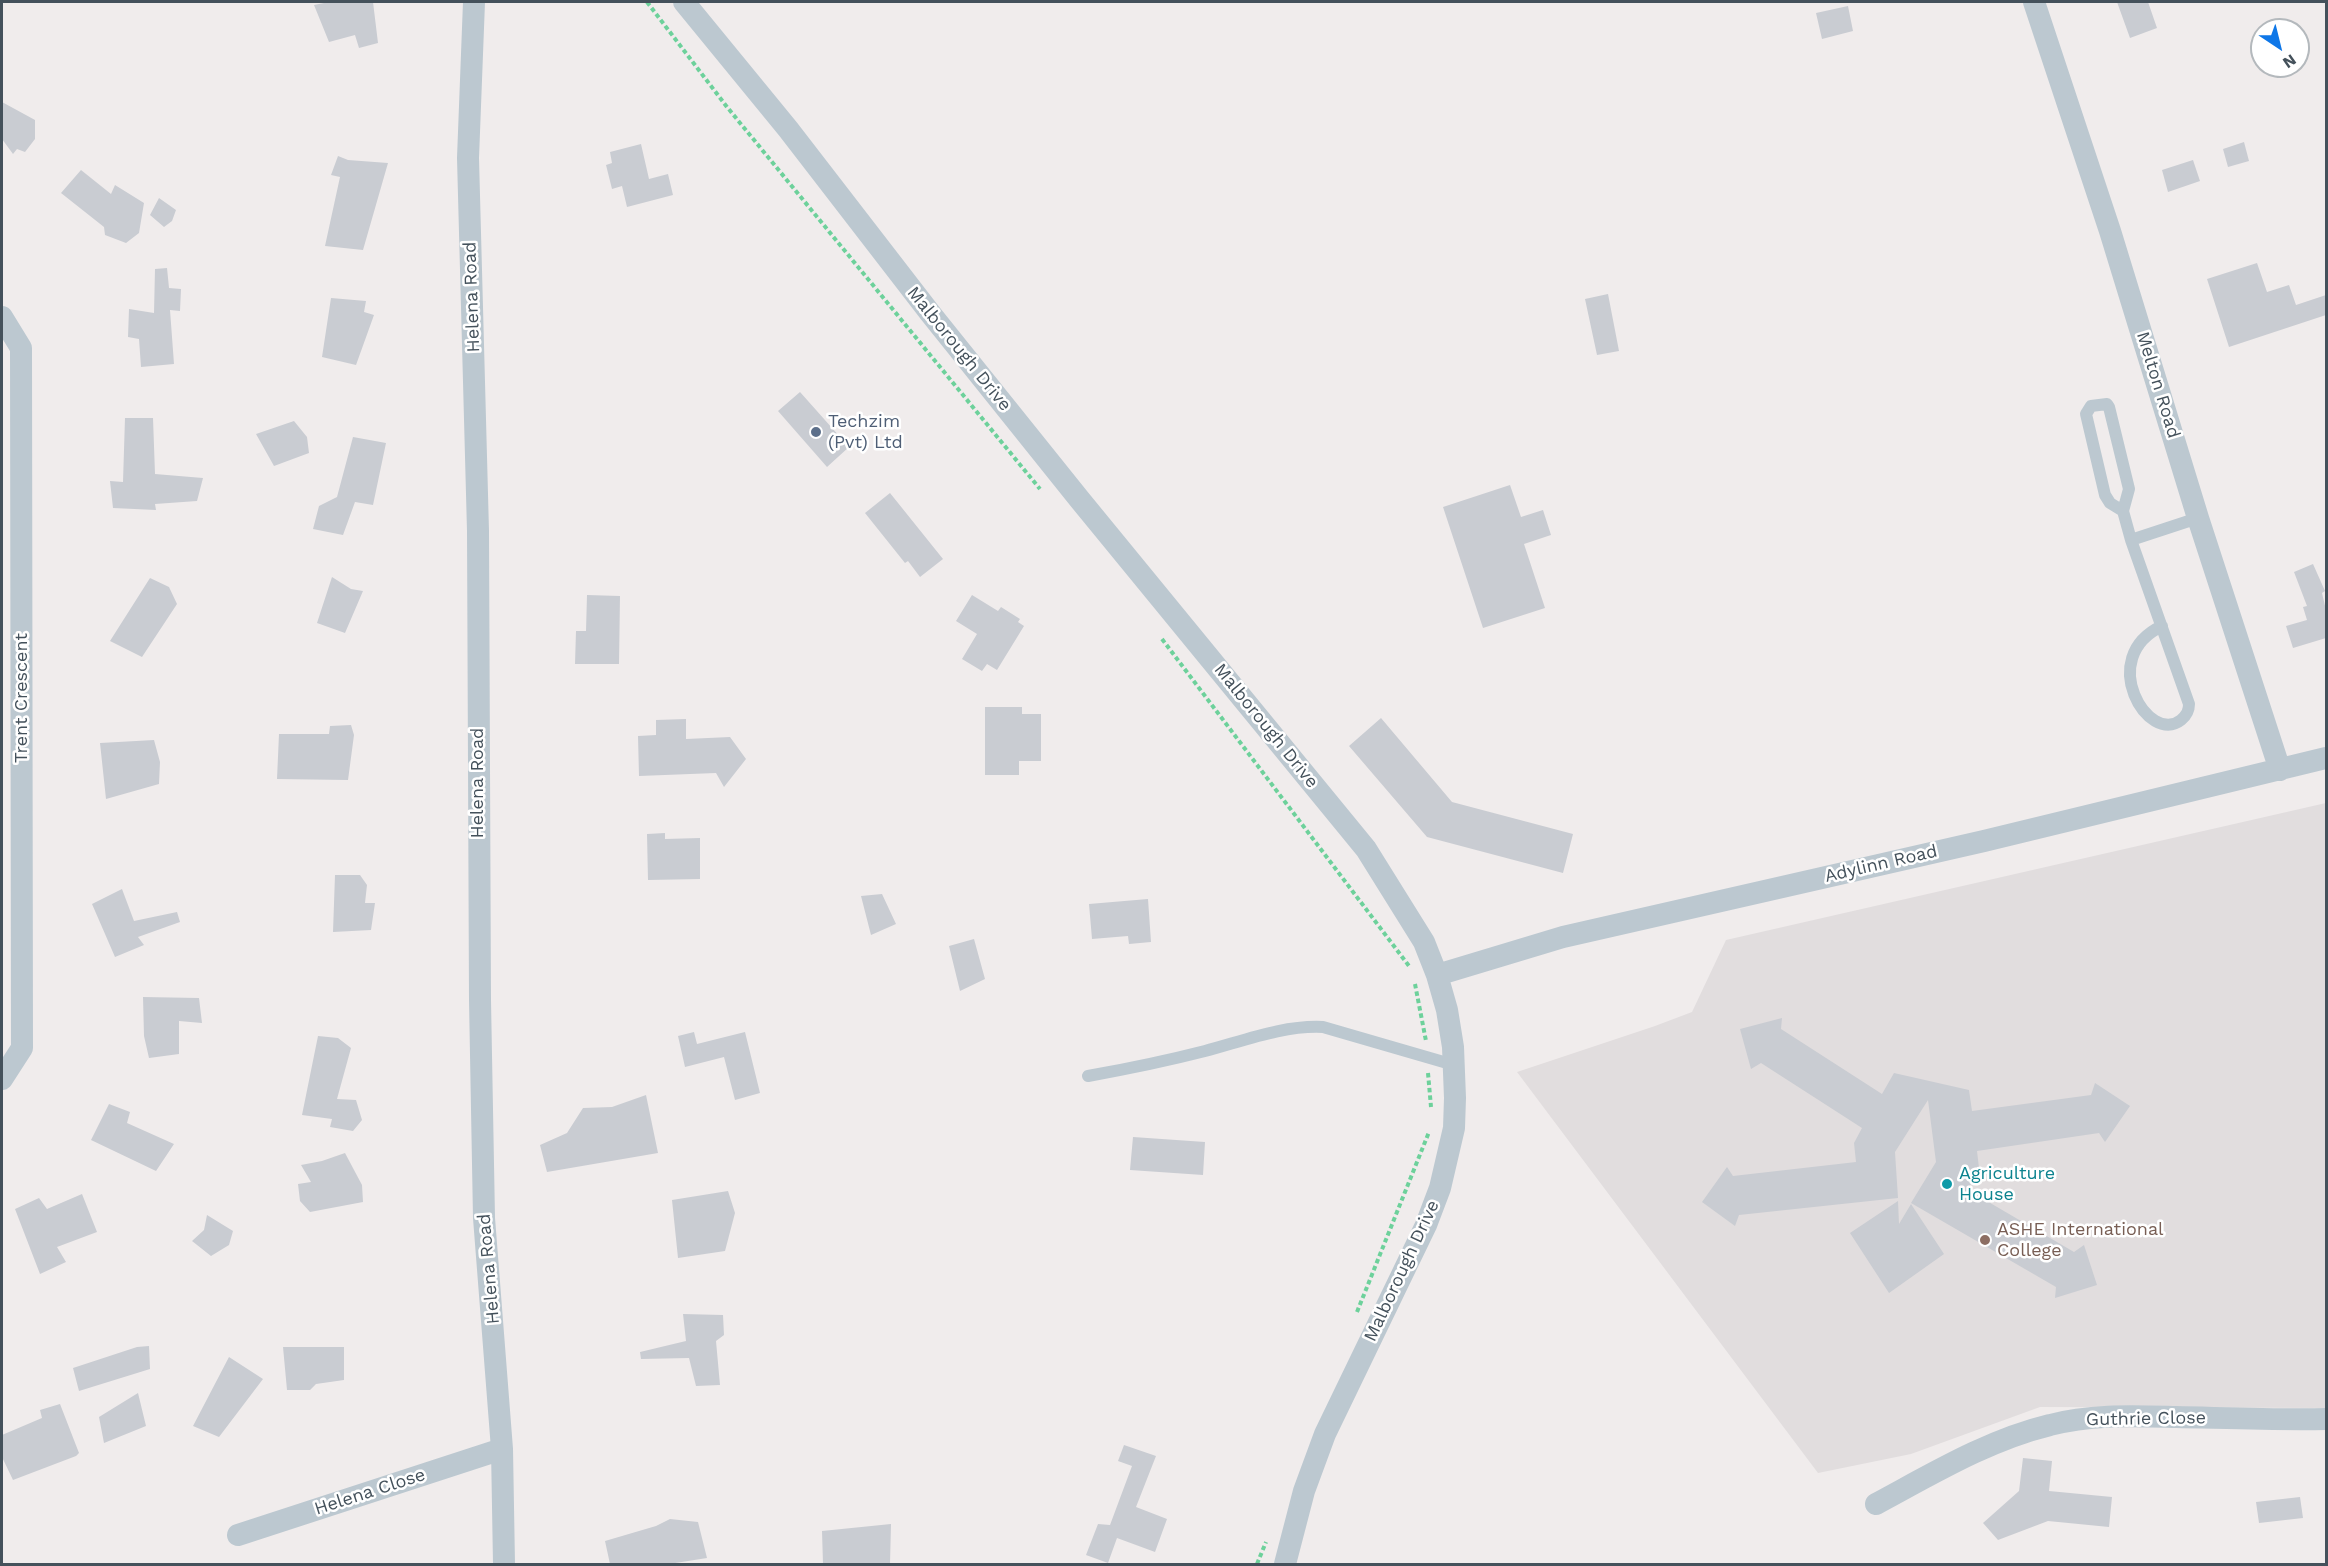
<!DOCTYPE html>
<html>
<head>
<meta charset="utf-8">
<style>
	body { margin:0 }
	#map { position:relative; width:2328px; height:1566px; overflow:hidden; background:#f0ecec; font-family:"Work Sans",sans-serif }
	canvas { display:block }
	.frame { position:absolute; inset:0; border:3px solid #44515b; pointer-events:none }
	.north { position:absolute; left:2250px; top:18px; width:60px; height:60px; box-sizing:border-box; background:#fff; border:2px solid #b4b9bd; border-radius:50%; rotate:145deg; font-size:16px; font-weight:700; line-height:24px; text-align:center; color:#44515b }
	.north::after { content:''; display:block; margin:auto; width:21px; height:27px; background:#0e77e8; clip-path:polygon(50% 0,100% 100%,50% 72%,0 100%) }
</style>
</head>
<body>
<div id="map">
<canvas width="2328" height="1566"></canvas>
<div class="frame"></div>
<div class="north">N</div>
</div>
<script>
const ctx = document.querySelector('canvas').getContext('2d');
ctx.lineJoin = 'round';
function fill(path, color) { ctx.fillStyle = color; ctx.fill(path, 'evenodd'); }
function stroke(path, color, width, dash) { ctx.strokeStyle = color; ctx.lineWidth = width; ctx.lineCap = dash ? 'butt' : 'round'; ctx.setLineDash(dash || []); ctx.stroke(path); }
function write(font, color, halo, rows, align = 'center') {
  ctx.font = font + ' "Work Sans",sans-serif'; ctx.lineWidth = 5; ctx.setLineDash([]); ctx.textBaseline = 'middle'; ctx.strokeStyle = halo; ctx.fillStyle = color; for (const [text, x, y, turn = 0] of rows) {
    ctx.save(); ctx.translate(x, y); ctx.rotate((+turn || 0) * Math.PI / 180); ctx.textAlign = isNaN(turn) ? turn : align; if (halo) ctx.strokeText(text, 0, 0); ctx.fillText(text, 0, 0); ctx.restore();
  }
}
fill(new Path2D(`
	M2326,803V1408L2040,1407L1911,1454L1818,1473L1517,1072L1655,1026L1692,1012L1726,940Z`), '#e1ddde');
fill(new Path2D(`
	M329,2H373L378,43L359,48L355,35L329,42L314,5Z
	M2117,2H2148L2157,28L2130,38Z
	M1848,6L1853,31L1822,39L1816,13Z
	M2,102L35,120V139L25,152L17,149L13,154L2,139Z
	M2244,142L2249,161L2228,167L2223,149Z
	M641,144L649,179L668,174L673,195L627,207L622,186L612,189L606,165L612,163L610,152Z
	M338,156L348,160L388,163L363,250L325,246L340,177L331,175Z
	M2193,160L2200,181L2168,192L2162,170Z
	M81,170L111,194L115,185L144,203L139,233L126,243L105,235L104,227L61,193Z
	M159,198L176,210L172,221L164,227L150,215Z
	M2257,263L2267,292L2289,285L2296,305L2326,295V315L2229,347L2207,279Z
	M167,268L169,288L181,289L180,311L170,310L174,364L141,367L139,339L128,337L129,309L154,313L155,269Z
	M1608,294L1619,351L1597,355L1585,299Z
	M331,298L366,301L364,312L374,315L356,365L322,357Z
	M800,392L849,447L827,467L778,411Z
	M125,418H153L155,474L203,478L197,501L155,504L156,510L113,508L110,481L123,482Z
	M294,421L307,437L309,453L274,466L256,434Z
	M353,437L386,443L373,505L355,502L343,535L313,529L319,506L337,497Z
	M1510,485L1521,517L1543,510L1551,535L1524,544L1545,608L1483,628L1443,507Z
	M890,493L943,559L920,577L908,561L905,563L865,513Z
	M2313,564L2325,591L2322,593L2326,610V638L2293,648L2286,626L2307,620L2303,607L2307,606L2294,572Z
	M332,577L351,589L363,591L345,633L317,623Z
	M150,578L169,587L177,604L142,657L110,641Z
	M587,595L620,596L619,664H575L576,631H586Z
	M972,595L998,611L1001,607L1020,619L1018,622L1024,626L997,670L987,664L982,671L962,659L977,634L956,621Z
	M985,707H1022V714H1041V761H1019V775H985Z
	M1381,718L1452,802L1573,834L1563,873L1427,837L1349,746Z
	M686,719V739L730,737L746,759L724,787L716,773L639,776L638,736L656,735V720Z
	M351,725L354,735L348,780L277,779L279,734H329L330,726Z
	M154,740L160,762L159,784L106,799L100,743Z
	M665,833V839L700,838V879L648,880L647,834Z
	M335,875H360L367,885L365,903H375L371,930L333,932Z
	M122,889L134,921L177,912L180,922L138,937L144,945L115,957L92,904Z
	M882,894L896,924L871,935L861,896Z
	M1148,899L1151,942L1129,944L1128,936L1092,939L1089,904Z
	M974,939L985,979L960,991L949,946Z
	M143,997L199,998L202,1023L179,1021V1054L149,1058L144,1036Z
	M1782,1018L1781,1029L1882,1094L1894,1073L1969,1090L1972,1111L2091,1095L2095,1083L2130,1106L2105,1142L2099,1133L1977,1151L1979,1168L1968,1190L2074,1252L2084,1245L2097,1285L2055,1298L2056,1287L1911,1203L1936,1162L1928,1100L1895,1152L1898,1198L1739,1215L1735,1226L1702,1202L1727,1167L1733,1176L1856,1162L1854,1143L1862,1128L1761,1063L1751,1069L1740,1029Z
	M694,1032L697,1044L745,1032L760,1093L735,1100L724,1057L685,1067L678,1036Z
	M318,1036L338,1038L351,1048L337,1099L356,1100L362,1120L353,1131L330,1127L332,1119L302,1115Z
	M646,1095L658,1153L547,1172L540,1145L567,1133L583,1108L612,1107Z
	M109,1104L130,1112L127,1123L174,1144L156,1171L91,1140Z
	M1133,1137L1205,1142L1203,1175L1130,1170Z
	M345,1153L362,1185L363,1202L310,1212L300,1201L298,1184L311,1182L301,1165L322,1161Z
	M728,1191L735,1213L725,1251L678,1258L672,1200Z
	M82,1194L97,1232L57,1247L66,1262L40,1274L15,1209L39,1198L47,1209Z
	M1898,1201L1899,1224L1911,1204L1944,1254L1889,1293L1850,1233Z
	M207,1215L233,1231L229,1245L211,1256L192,1241L204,1230Z
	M683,1314L723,1315L724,1335L716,1341L720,1385L696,1386L689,1358L641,1359L640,1352L686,1341Z
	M149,1346L150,1369L79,1391L73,1368L137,1347Z
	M283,1347H344V1380L316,1384L310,1390H287Z
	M229,1357L263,1379L219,1437L193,1426Z
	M138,1393L146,1426L104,1443L99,1417Z
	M60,1404L79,1453L76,1456L13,1480L2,1457V1435L42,1418L40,1410Z
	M1124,1445L1156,1456L1136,1507L1167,1519L1155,1552L1117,1538L1108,1563L1086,1555L1098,1524L1110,1525L1132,1466L1118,1461Z
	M2023,1458L2052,1461L2049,1491L2112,1497L2109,1527L2048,1521L1998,1540L1983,1523L2019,1491Z
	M2300,1497L2303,1518L2259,1523L2256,1502Z
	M670,1519L698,1522L707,1558L669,1564H610L605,1541L656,1526Z
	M891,1524L890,1564H823L822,1531Z`), '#c9ccd2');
stroke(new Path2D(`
	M647,2L727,107L1040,489
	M1162,639L1409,966
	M1415,984L1426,1041
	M1428,1073L1431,1107
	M1357,1312L1429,1132
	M1257,1564L1266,1542`), '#6dd19b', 4, [4.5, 3]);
stroke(new Path2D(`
	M2123,511L2110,503L2105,495L2086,414L2091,406L2107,404L2109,407L2129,489L2123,511L2131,540L2198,518
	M2131,540L2189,704C2189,711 2187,715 2181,720C2149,746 2095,658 2162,626
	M1088,1076C1127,1069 1166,1061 1205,1051C1243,1041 1284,1025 1323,1027L1454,1065`), '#bcc8d0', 12);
stroke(new Path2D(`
	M474,2L468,158L478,531L480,1000L484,1218L502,1449L504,1564
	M684,2L788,129L930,313L1080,500L1366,849L1424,942L1437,975L1447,1010L1453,1047L1455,1098L1454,1128L1440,1188L1426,1225L1325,1434L1304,1491L1285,1564
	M2034,2L2110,231L2198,518L2280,770
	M2,317L21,348L22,1048L2,1079
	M1437,975L1563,937L1984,841L2326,758
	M1876,1504C1932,1474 1988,1440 2050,1425C2091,1414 2134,1416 2176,1417C2226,1418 2276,1420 2326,1419
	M238,1535L502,1449`), '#bcc8d0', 22);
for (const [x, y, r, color] of [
	[816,432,6,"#5c6f8a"],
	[1947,1184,6,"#0f9aa8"],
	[1985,1240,6,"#8d6e63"]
]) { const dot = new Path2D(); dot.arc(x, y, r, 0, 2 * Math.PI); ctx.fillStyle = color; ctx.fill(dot); stroke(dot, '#fff', 2); }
write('18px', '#44515b', '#fff', [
	["Helena Road",472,297,-92],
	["Malborough Drive",959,349,51],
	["Melton Road",2158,385,73],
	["Trent Crescent",22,698,-90],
	["Malborough Drive",1266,726,51],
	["Helena Road",478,783,-90],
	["Adylinn Road",1881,864,-13],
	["Helena Road",489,1269,-95],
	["Malborough Drive",1402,1271,-65],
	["Guthrie Close",2146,1419,-1],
	["Helena Close",370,1492,-18]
]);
write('18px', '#4e5e75', '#fff', [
	["Techzim",828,422],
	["(Pvt) Ltd",828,443]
], 'left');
write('18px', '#0d838f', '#fff', [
	["Agriculture",1959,1174],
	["House",1959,1195]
], 'left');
write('18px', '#785e54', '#fff', [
	["ASHE International",1997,1230],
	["College",1997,1251]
], 'left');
</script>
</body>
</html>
